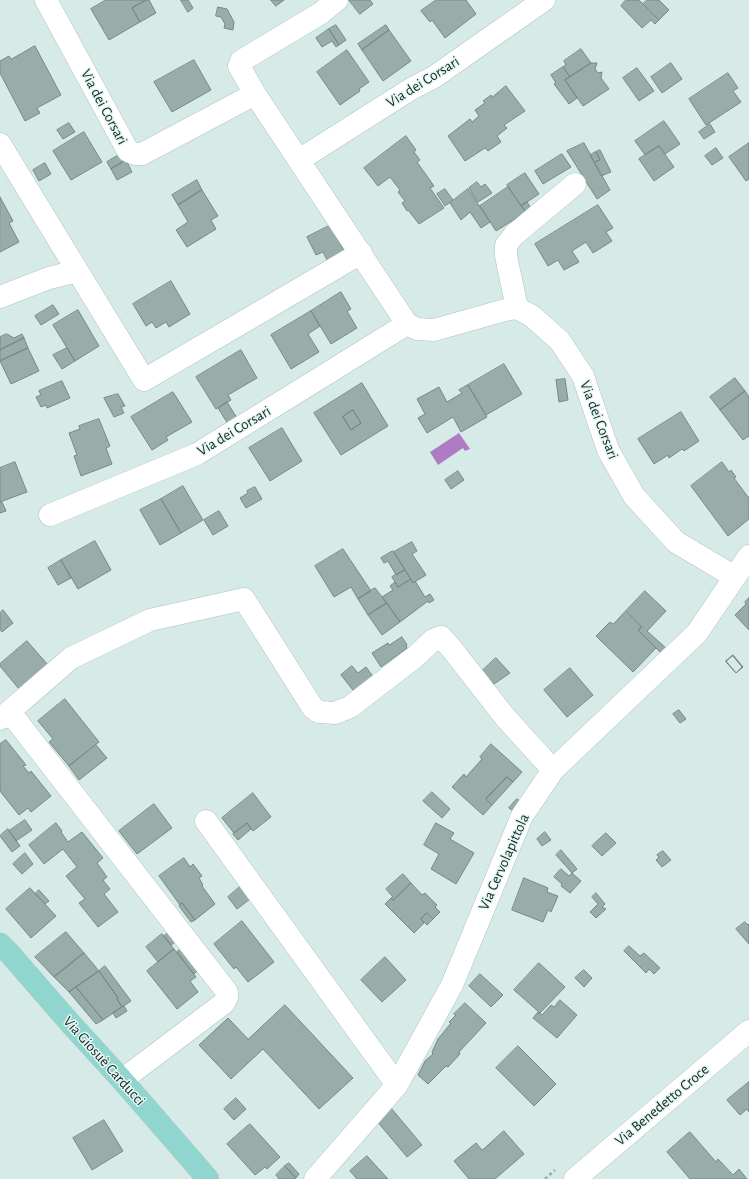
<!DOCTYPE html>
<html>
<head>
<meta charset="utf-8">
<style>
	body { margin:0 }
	canvas { display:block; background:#d6ebe7 }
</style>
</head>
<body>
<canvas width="749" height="1179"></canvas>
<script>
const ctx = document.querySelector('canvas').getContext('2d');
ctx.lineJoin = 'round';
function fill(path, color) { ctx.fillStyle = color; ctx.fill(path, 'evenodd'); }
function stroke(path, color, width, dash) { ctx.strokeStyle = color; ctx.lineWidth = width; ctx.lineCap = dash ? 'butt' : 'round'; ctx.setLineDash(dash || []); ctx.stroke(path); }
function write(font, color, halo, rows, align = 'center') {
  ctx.font = font + ' "Alegreya Sans",sans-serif'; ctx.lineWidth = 3; ctx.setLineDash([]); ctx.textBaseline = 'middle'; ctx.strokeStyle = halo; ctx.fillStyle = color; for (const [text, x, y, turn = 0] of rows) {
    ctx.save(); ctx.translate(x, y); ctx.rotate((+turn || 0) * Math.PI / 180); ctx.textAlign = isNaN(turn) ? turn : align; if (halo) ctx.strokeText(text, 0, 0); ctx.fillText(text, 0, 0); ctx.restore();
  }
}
fill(new Path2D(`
	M459,433L470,449L465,451L463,448L438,465L430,452Z`), '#af7bc3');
const building = new Path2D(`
	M106,0H146L132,8L140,22L109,40L91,9Z
	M146,0H149L156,13L140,22L132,8Z
	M181,0H188L193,8L188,12Z
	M271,0H284L276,6Z
	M349,0H370L373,4L360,14Z
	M436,0H466L476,14L445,38L432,20L430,22L421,11Z
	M626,0H639L659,20L655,24L651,20L642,28L621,6Z
	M647,0H659L669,10L659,20L643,4Z
	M218,7L227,9L234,22L233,30L224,28L225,24L221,17L216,16Z
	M336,25L346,40L339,45L329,29Z
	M386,25L389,30L362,50L358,44Z
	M329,29L339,45L336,47L332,41L322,47L316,38Z
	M389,30L411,61L383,81L362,50Z
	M35,46L61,95L37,108L40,113L25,121L0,73V61L9,56L11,59Z
	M581,49L591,63L570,77L563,67L566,65L564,61Z
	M347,50L369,82L359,89L360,91L340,105L317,72Z
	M194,60L211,90L172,112L154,82Z
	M591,63H597L595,69L598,73L602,72L601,78L609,89L583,106L565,80Z
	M671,63L682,79L662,93L651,77Z
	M563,67L570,77L565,80L577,98L569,104L554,84L556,83L551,75Z
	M637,68L654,91L639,101L623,78Z
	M728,73L738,88L733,91L741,102L706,125L689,99Z
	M506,86L525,111L504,125L507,128L497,136L501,142L488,151L485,148L465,161L448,136L470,119L472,122L479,116L475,110L485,103L483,101L491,95L492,97Z
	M664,121L680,144L665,154L659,146L645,155L635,141Z
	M69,123L75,132L63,139L57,130Z
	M710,124L715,132L704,139L699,132Z
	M84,132L102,162L71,180L53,151Z
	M406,136L416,150L414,152L420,160L417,162L434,186L430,188L444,208L419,224L408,210L407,211L402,203L405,201L398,192L400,190L390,177L378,186L364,168Z
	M584,143L610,190L597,199L567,151Z
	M749,143V179L746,181L729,157Z
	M659,146L674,167L654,181L639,159Z
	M716,148L723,158L712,165L705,156Z
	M600,150L611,172L601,176L594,162L600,160L596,152Z
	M596,152L600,160L594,162L590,155Z
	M122,153L126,160L111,169L107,162Z
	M562,154L571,167L543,184L535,171Z
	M126,160L132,172L117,180L111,169Z
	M45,163L51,174L39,181L33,170Z
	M525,173L539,194L521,206L507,185Z
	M197,180L202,190L178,205L172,195Z
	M477,182L481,187L485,184L492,193L478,202L469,188Z
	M508,187L526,212L496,231L480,206Z
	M445,189L453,200L445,206L437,194Z
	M468,189L490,222L481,228L470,212L461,220L450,203Z
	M202,190L218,216L211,220L216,229L187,247L176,230L188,222L178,205Z
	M0,197L13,221L9,223L19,242L0,252Z
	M527,202L531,208L526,212L521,206Z
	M598,205L613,228L606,232L612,241L593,253L586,242L572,251L579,262L564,270L558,260L548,266L535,244Z
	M331,225L345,253L328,262L323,252L316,255L307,237Z
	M171,281L190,314L169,327L166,322L156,328L152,322L146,326L133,304Z
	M341,292L351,309L347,311L357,328L331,344L311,311Z
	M53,305L59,314L41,325L35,316Z
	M78,310L99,346L75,361L53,325Z
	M311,311L320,326L308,334L319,352L291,369L271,335Z
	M7,334L14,338L22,334L24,338L0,350V337Z
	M24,338L28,348L0,361V350Z
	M28,348L39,371L11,384L0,361Z
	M67,348L75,361L62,369L53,355Z
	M241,350L257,378L228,395L231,400L216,409L196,377Z
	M504,364L522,394L486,415L468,385Z
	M735,378L745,391L720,410L710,397Z
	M565,379L568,400L559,402L556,380Z
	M62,381L70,398L47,408L46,405L41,407L36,397L41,395L39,391Z
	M362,383L388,426L341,455L314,413ZM353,410L361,423L351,430L343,417Z
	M468,385L487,417L461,432L453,417L427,433L418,418L425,414L417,399L439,387L447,402L462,393L459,390Z
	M745,391L749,397V436L743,440L720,410Z
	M173,392L192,422L166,437L168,440L152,450L131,417Z
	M118,394L125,406L121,407L124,413L114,417L104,398Z
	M227,402L237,418L228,424L218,408Z
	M353,410L361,423L351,430L343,417Z
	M681,412L699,441L684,451L682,449L669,458L668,455L654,464L638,439Z
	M99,419L110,446L106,448L112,464L81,476L74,456L77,455L69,433L80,429L79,426Z
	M282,428L302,461L270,481L249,448Z
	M15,462L27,492L0,502V468Z
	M722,462L729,472L731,470L736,477L734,478L748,497H749V519L728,536L691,486Z
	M458,471L464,480L451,489L445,480Z
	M183,486L203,520L181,533L161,499Z
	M255,487L262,499L246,508L240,498L248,493L247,491Z
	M161,499L181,533L160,545L140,510Z
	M0,502H2L6,511L0,513Z
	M219,511L228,526L213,535L204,520Z
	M95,541L111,570L78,589L61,560Z
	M412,542L417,551L412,554L426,575L413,583L394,552Z
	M343,549L371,591L358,599L351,587L334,597L315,566Z
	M393,551L405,570L396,575L388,561L384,563L381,558Z
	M61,560L71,578L58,585L48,568Z
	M405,570L411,579L398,587L392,577Z
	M411,579L413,583L415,581L425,597L430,594L434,600L429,603L428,601L400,622L382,597L393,590L390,586L395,582L398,587Z
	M375,588L387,603L368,615L358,599Z
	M645,591L666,611L647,631L667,649L662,654L638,630L642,627L626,611Z
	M749,598V630L735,615L746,604L745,602Z
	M387,603L400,622L382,635L368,615Z
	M3,610L13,623L2,632L0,629V613Z
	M626,611L642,627L638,630L656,648L633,672L596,636L610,622L613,624Z
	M402,637L407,645H406L407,648L381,667L372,653L388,643L389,645Z
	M27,641L48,665L19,689L0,666V664Z
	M733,655L743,667L736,673L726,662Z
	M733,656L742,667L736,673L726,661Z
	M496,658L510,673L494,684L482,671Z
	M352,666L358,673L366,667L375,679L356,694L341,675Z
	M570,668L593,695L567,717L544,690Z
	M65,699L99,742L69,766L49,742L53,739L38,721Z
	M679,710L686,719L680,723L673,714Z
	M6,740L26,765L23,766L29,773L31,771L51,796L31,812L28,808L19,815L0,791V744Z
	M491,744L522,772L513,782L507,777L486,799L492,805L483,815L452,787L464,774L466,777L482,759L480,757Z
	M96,745L107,758L79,780L69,766Z
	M507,777L513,782L492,805L486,799Z
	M432,792L450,809L442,818L423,801Z
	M253,793L271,817L253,831L247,823L234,833L222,818Z
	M517,799L521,802L513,811L509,808Z
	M154,804L172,828L137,854L119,831Z
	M25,820L32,830L16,841L9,831Z
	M56,823L62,831L61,832L68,842L82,832L103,858L97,863L107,877L103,880L110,889L104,894L118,912L98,927L79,903L85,899L66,876L77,867L63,849L44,864L29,845Z
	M247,823L251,829L238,840L233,834Z
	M436,823L454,833L450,839L474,853L456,884L431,869L439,854L424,845Z
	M8,829L20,846L12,852L0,836Z
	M545,832L551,840L542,846L537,839Z
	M606,833L616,843L602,856L592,846Z
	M561,850L577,869L572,873L556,855Z
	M663,851L671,860L662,867L656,860L659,857L657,855Z
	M25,853L33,864L22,874L13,864Z
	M184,858L190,867L193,864L202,876L199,878L203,885L202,886L215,904L195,920L182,903L180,905L159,876Z
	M561,869L569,876L572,873L581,881L570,893L561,886L562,884L554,877Z
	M403,874L411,883L393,900L391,898L393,897L386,889Z
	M524,878L548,888L547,892L558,896L551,912L548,910L543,922L512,910Z
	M411,883L422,895L425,893L437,905L435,907L440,912L433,919L427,913L421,919L424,923L414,933L385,904L391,898L393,900Z
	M241,886L250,899L237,909L228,897Z
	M30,888L56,916L31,938L6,909Z
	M39,890L49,901L45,904L35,894Z
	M596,893L605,904L602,907L606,909L596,918L590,912L598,904L592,897Z
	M182,903L195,920L191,922L179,906Z
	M427,913L433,919L427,925L421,919Z
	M242,921L274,962L248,982L236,967L234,969L214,944Z
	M745,922L748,925L749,924V944L736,929Z
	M171,931L178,940L171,945L164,936Z
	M66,932L84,953L54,977L35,957Z
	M162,934L174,949L158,962L146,947Z
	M629,946L640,956L644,953L660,968L654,974L649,969L646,973L624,951Z
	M184,947L200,968L194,974L177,952Z
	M174,949L196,977L190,981L198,992L177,1009L147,971Z
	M84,953L99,971L69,992L54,977Z
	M385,957L406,980L382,1002L361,980Z
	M539,963L565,987L540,1013L514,990Z
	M105,966L131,1001L122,1007L117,999L118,998L99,971Z
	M584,970L592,978L584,987L575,978Z
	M99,971L118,998L117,999L122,1007L103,1020L76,987Z
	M480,974L503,995L491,1007L469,986Z
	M76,987L103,1020L96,1024L69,992Z
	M560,1000L577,1015L557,1038L533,1018L538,1012L542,1015L551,1005L554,1007Z
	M465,1003L486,1023L459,1052L460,1054L448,1067L446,1066L428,1084L418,1075L425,1061L433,1054L432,1052L438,1039L451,1023L449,1022L456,1015L454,1014Z
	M285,1005L353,1078L319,1109L263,1049L231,1079L199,1045L228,1018L248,1039Z
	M124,1006L127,1011L116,1018L113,1013Z
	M518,1046L556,1084L534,1106L496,1068Z
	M749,1082V1112L747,1109L740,1115L727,1100Z
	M236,1098L246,1109L234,1120L224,1109Z
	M391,1108L422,1145L407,1157L376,1120Z
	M104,1120L123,1151L92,1170L73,1138Z
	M250,1124L280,1157L267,1169L265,1167L255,1175L227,1144Z
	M504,1131L524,1154L495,1179H469L454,1161L476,1143L482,1150Z
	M690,1132L716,1162L718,1159L733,1175L739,1169L747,1179H690L667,1152Z
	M367,1156L388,1179H357L350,1171Z
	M289,1163L299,1174L296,1178L285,1166Z
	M285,1166L296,1178L294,1179H279L276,1175Z`);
fill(building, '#98aca9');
stroke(building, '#768986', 1);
const minor = new Path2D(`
	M46,0L128,151L135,154H142L255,94
	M337,0L321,13L241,61L239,66L255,94L407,324L417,329L434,330L505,310L517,308L532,316L560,341L583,376L608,450L634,496L676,542L735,577
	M0,144L144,380L361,253
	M299,160L411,89L434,77L544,0
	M0,297L49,278L77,271
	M517,308L506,256V245L514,235L575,184
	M50,515L197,454L407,324
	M3,717L71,658L150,620L244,599L313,708L319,712L335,713L350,707L415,657L433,640L441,637L451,648L505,717L553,770
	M0,719C5,715 10,716 16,720L227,992V997L224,1003L122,1080
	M206,821L397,1085
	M315,1179L397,1085L452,985L522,816L553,770L697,633L749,556
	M575,1179L749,1031`);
const major = new Path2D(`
	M0,944L10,954L70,1023L122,1080L208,1179`);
stroke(minor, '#afc3c0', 23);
stroke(major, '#c9cbcb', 23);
stroke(new Path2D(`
	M545,1179L555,1170`), '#9baba8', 2.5, [3, 3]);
stroke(minor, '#fff', 22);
stroke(major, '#91d6ce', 22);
write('15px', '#202826', '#e3f8f4', [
	["Via dei Corsari",423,82,-32],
	["Via dei Corsari",104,107,62],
	["Via dei Corsari",599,420,69],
	["Via dei Corsari",234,431,-31],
	["Via Cervolapittola",504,862,-66],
	["Via Giosuè Carducci",104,1061,48],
	["Via Benedetto Croce",662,1105,-40]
]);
</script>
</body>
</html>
